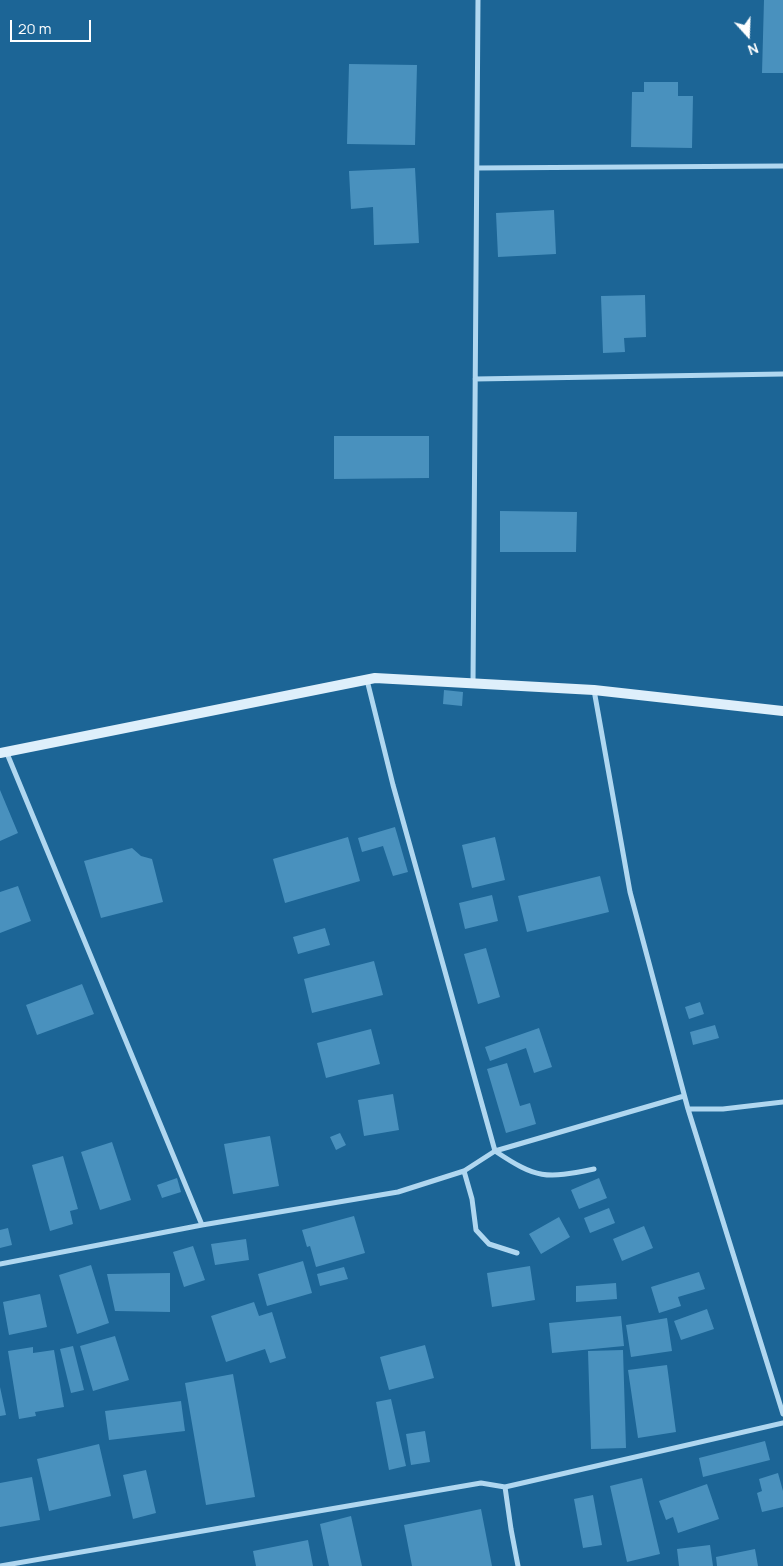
<!DOCTYPE html>
<html>
<head>
<meta charset="utf-8">
<style>
	body { margin:0 }
	#map { position:relative; width:783px; height:1566px; overflow:hidden; background:#1c6596; font-family:Manrope,sans-serif }
	canvas { display:block }
	.north { position:absolute; left:723px; top:10px; width:50px; height:50px; -webkit-text-stroke:4px #1c6596; paint-order:stroke; rotate:160deg; font-size:14px; font-weight:700; line-height:20px; text-align:center; color:#fff }
	.north::after { content:''; display:block; margin:auto; width:18px; height:22px; background:#fff; clip-path:polygon(50% 0,100% 100%,50% 72%,0 100%) }
	.scale { position:absolute; left:10px; top:20px; width:81px; height:22px; box-sizing:border-box; border:2px solid #fff; border-top:0; padding-left:6px; font-size:15px; line-height:18px; white-space:nowrap; color:#fff; -webkit-text-stroke:4px #1c6596; paint-order:stroke }
</style>
</head>
<body>
<div id="map">
<canvas width="783" height="1566"></canvas>
<div class="north">N</div>
<div class="scale">20 m</div>
</div>
<script>
const ctx = document.querySelector('canvas').getContext('2d');
ctx.lineJoin = 'round';
function fill(path, color) { ctx.fillStyle = color; ctx.fill(path, 'evenodd'); }
function stroke(path, color, width, dash) { ctx.strokeStyle = color; ctx.lineWidth = width; ctx.lineCap = dash ? 'butt' : 'round'; ctx.setLineDash(dash || []); ctx.stroke(path); }
fill(new Path2D(`
	M764,0H783V73H762Z
	M349,64L417,65L415,145L347,144Z
	M644,82H678V96H693L692,148L631,147L632,92H644Z
	M415,168L419,243L374,245L373,207L351,209L349,171Z
	M554,210L556,254L498,257L496,213Z
	M645,295L646,337L624,338L625,352L603,353L601,296Z
	M334,436H429V478L334,479Z
	M500,511L577,512L576,552H500Z
	M444,690L463,692L462,706L443,704Z
	M0,790L18,833L0,841Z
	M395,827L408,872L393,876L383,846L362,852L358,838Z
	M348,837L360,881L285,903L273,859Z
	M495,837L505,880L472,888L462,845Z
	M132,848L141,856L152,859L163,902L101,918L84,861Z
	M600,876L609,912L527,932L518,896Z
	M18,886L31,921L0,933V892Z
	M492,895L498,921L465,929L459,903Z
	M325,928L330,945L298,954L293,937Z
	M486,948L500,997L478,1004L464,954Z
	M374,961L383,995L312,1013L304,979Z
	M82,984L94,1014L37,1035L26,1005Z
	M700,1002L704,1014L689,1019L685,1007Z
	M715,1025L719,1038L693,1045L690,1032Z
	M539,1028L552,1067L534,1073L526,1048L490,1061L485,1047Z
	M371,1029L380,1064L326,1078L317,1043Z
	M507,1063L520,1106L530,1103L536,1124L506,1133L487,1069Z
	M393,1094L399,1130L364,1136L358,1100Z
	M340,1133L346,1145L336,1150L330,1137Z
	M270,1136L279,1186L233,1194L224,1144Z
	M112,1142L131,1200L100,1210L81,1152Z
	M63,1156L78,1209L70,1211L73,1224L50,1231L32,1165Z
	M177,1178L181,1192L162,1198L157,1185Z
	M599,1178L607,1198L579,1209L571,1190Z
	M609,1208L615,1223L590,1233L584,1218Z
	M354,1216L365,1253L316,1267L310,1246L307,1247L302,1230Z
	M559,1217L570,1237L541,1254L529,1234Z
	M644,1226L653,1248L622,1261L613,1239Z
	M8,1228L12,1245L0,1248V1230Z
	M246,1239L249,1260L215,1265L211,1244Z
	M193,1246L205,1280L184,1287L173,1252Z
	M303,1261L312,1293L267,1306L258,1274Z
	M91,1265L109,1323L77,1334L59,1275Z
	M530,1266L535,1300L492,1307L487,1273Z
	M344,1267L348,1279L320,1286L317,1274Z
	M699,1272L705,1289L678,1297L681,1306L659,1313L651,1287Z
	M170,1273V1312L115,1311L107,1274Z
	M616,1283L617,1299L576,1302V1286Z
	M40,1294L47,1327L9,1335L3,1302Z
	M254,1302L259,1316L272,1312L286,1358L270,1363L265,1349L226,1362L211,1316Z
	M707,1309L714,1329L681,1340L674,1321Z
	M621,1316L624,1346L552,1353L549,1323Z
	M667,1318L672,1351L631,1357L626,1325Z
	M115,1336L129,1380L93,1391L80,1346Z
	M425,1345L434,1378L389,1390L380,1357Z
	M73,1346L84,1390L71,1393L60,1349Z
	M33,1347V1353L54,1350L64,1407L35,1412L36,1416L19,1419L8,1351Z
	M623,1350L626,1448L591,1449L588,1351Z
	M667,1365L676,1432L638,1438L628,1370Z
	M233,1374L255,1497L206,1505L185,1383Z
	M0,1387L6,1415L0,1416Z
	M391,1399L406,1466L389,1470L376,1402Z
	M181,1401L185,1431L109,1440L105,1411Z
	M425,1431L430,1462L411,1465L406,1434Z
	M765,1441L770,1460L703,1477L699,1458Z
	M99,1444L111,1496L49,1511L37,1459Z
	M146,1470L156,1513L133,1519L123,1475Z
	M778,1473L783,1491V1507L762,1512L757,1493L762,1491L759,1479Z
	M32,1477L40,1520L0,1527V1483Z
	M642,1478L660,1554L627,1562L610,1486Z
	M707,1484L719,1519L678,1533L673,1517L666,1520L659,1501Z
	M593,1495L602,1545L583,1548L574,1499Z
	M481,1509L492,1566H412L404,1525Z
	M351,1516L362,1566H329L320,1524Z
	M308,1540L313,1566H256L253,1551Z
	M710,1545L713,1566H679L677,1549Z
	M755,1549L758,1566H717L716,1557Z`), '#4991be');
stroke(new Path2D(`
	M477,168L783,166
	M475,379L783,374
	M367,680L393,785L495,1151C537,1179 545,1179 594,1169
	M473,683L478,0
	M594,690L630,892L688,1109L783,1414
	M6,751L202,1225
	M688,1109H723L783,1102
	M464,1171L472,1199L476,1230L489,1244L517,1253
	M0,1264L202,1225L398,1192L464,1171L495,1151L684,1096
	M505,1487L511,1529L518,1566
	M0,1566L481,1483L505,1487L783,1423`), '#b0d7f0', 5);
stroke(new Path2D(`
	M0,753L375,678L594,690L783,711`), '#deeffb', 10);
</script>
</body>
</html>
